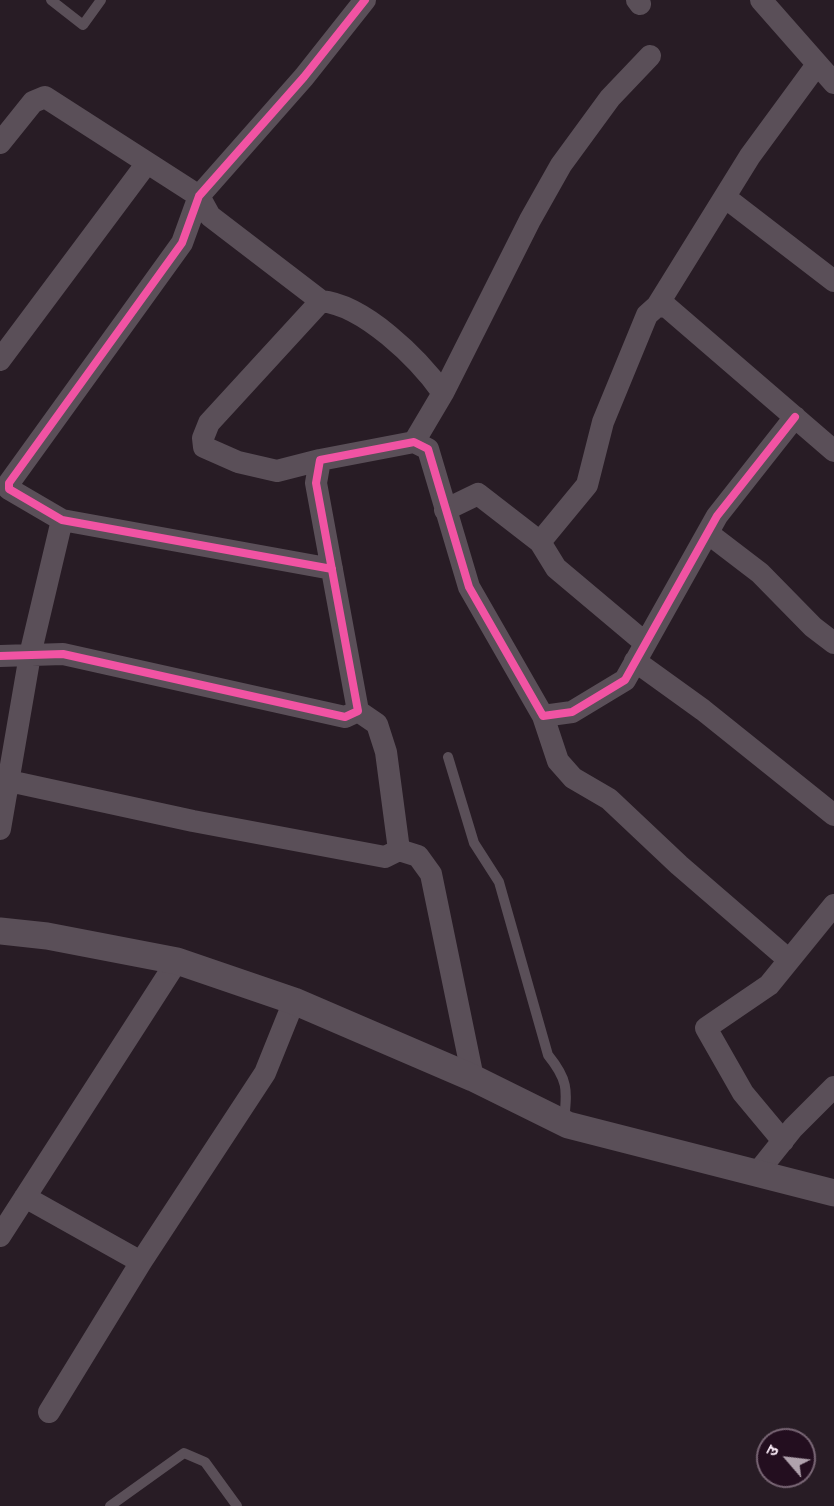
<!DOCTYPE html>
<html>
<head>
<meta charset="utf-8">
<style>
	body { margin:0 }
	#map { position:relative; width:834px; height:1506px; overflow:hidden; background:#281c25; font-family:Barlow,"Noto Sans Devanagari",sans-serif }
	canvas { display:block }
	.north { position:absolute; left:756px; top:1428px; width:60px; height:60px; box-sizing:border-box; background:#230e1f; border:2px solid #796675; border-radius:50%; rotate:298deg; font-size:16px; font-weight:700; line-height:24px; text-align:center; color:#f9eaf6 }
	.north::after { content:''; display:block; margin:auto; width:21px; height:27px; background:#b0a2ad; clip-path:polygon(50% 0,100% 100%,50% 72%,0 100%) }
</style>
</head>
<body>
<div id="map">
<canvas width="834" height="1506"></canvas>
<div class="north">उ</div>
</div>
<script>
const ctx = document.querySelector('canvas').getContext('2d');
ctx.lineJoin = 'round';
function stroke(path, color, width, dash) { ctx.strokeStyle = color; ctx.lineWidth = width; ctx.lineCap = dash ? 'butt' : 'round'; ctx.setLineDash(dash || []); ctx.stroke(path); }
stroke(new Path2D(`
	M51,0L83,25L101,0
	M448,757L474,843L499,882L548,1055C569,1081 567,1090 564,1122
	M110,1506L184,1453L205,1462L237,1506`), '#5a4f58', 10);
stroke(new Path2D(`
	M637,0L640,4
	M761,0L834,83
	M0,143L33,102L45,97L199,196L210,216L321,301C364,305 418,358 443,393
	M726,198L834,281
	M657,306L750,156L816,66
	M0,360L147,163
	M414,442L443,393L530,220L561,165L610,98L650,56
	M320,460L277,471L238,462L204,447L203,438L209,423L321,301
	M445,510L478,494L540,542L556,568L644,642
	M709,534L760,573L813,627L834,643
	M540,542L587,485L603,422L647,315L657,306L667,307L834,451
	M332,569L62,520L9,489V483L182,243L199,196L304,77L365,0
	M0,656L63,654L345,717L358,711L316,483L320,460L414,442L428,449L469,587L543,716L572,712L625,680L717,516L795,417
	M635,661L703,710L834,815
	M543,716L558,761L573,778L609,799L679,865L789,960
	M0,782L9,781L193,821L385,857L399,850L386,752L377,724L358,711
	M0,829L30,655L62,520
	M399,850L418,856L431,874L473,1078
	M783,1141L743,1093L706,1028L769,985L834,905
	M757,1173L793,1128L834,1087
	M25,1197L141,1262
	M0,1236L177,961
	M49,1412L141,1262L265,1073L294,1001`), '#5a4f58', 22);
stroke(new Path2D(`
	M0,931L47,936L177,961L294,1001L473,1078L568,1125L834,1193`), '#5a4f58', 27);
stroke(new Path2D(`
	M332,569L62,520L9,489V483L182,243L199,196L304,77L365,0
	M0,656L63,654L345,717L358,711L316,483L320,460L414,442L428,449L469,587L543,716L572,712L625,680L717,516L795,417`), '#f153a3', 8);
</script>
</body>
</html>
